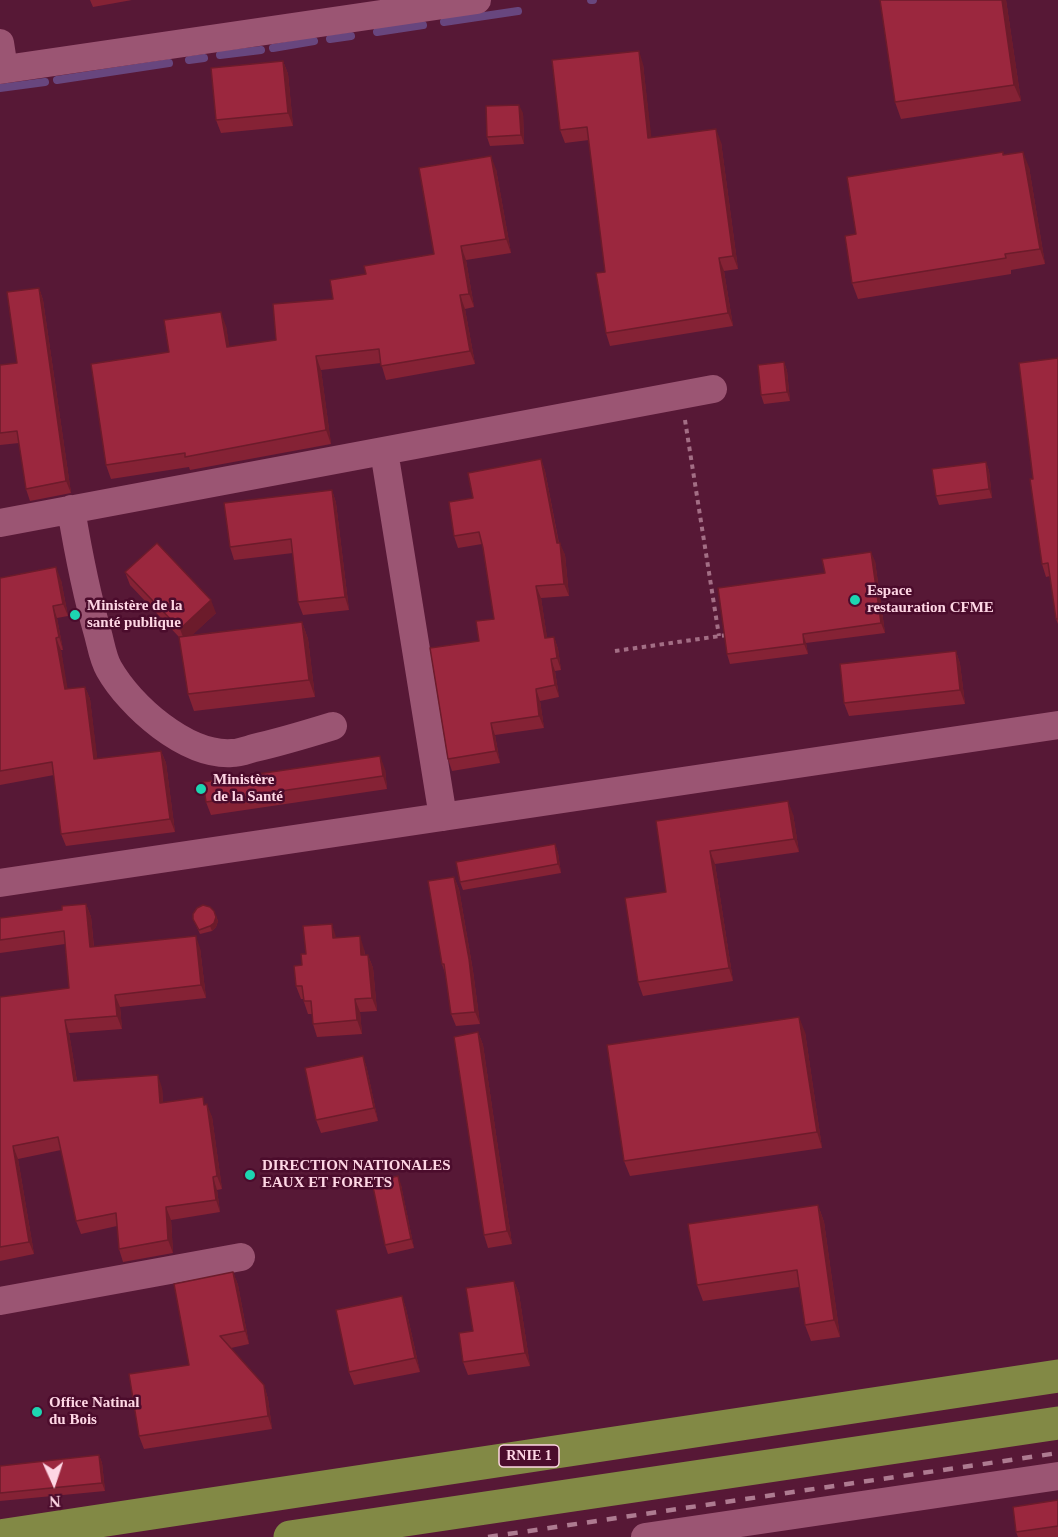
<!DOCTYPE html>
<html>
<head>
<meta charset="utf-8">
<style>
	body { margin:0 }
	#map { position:relative; width:1058px; height:1537px; overflow:hidden; background:#571836; font-family:Georgia,serif }
	canvas { display:block }
	.north { position:absolute; left:24px; top:1453px; width:60px; height:60px; -webkit-text-stroke:4px #4b0c2c; paint-order:stroke; rotate:177deg; font-size:16px; font-weight:700; line-height:24px; text-align:center; color:#fed6e4 }
	.north::after { content:''; display:block; margin:auto; width:21px; height:27px; background:#fed6e4; clip-path:polygon(50% 0,100% 100%,50% 72%,0 100%) }
</style>
</head>
<body>
<div id="map">
<canvas width="1058" height="1537"></canvas>
<div class="north">N</div>
</div>
<script>
const ctx = document.querySelector('canvas').getContext('2d');
ctx.lineJoin = 'round';
function stroke(path, color, width, dash) { ctx.strokeStyle = color; ctx.lineWidth = width; ctx.lineCap = dash ? 'butt' : 'round'; ctx.setLineDash(dash || []); ctx.stroke(path); }
function fill(path, color) { ctx.fillStyle = color; ctx.fill(path, 'evenodd'); }
function write(font, color, halo, rows, align = 'center') {
  ctx.font = font + ' Georgia,serif'; ctx.lineWidth = 5; ctx.setLineDash([]); ctx.textBaseline = 'middle'; ctx.strokeStyle = halo; ctx.fillStyle = color; for (const [text, x, y, turn = 0] of rows) {
    ctx.save(); ctx.translate(x, y); ctx.rotate((+turn || 0) * Math.PI / 180); ctx.textAlign = isNaN(turn) ? turn : align; if (halo) ctx.strokeText(text, 0, 0); ctx.fillText(text, 0, 0); ctx.restore();
  }
}
stroke(new Path2D(`
	M591,0H593
	M444,22L518,11
	M377,32L423,25
	M330,39L351,36
	M273,48L314,41
	M220,55L261,50
	M189,60L204,58
	M57,80L169,63
	M0,88L45,82`), '#68467e', 8);
stroke(new Path2D(`
	M685,420L719,636
	M615,651L727,635`), '#a36e85', 4, [4.5, 4.5]);
stroke(new Path2D(`
	M0,43L4,69
	M0,70L477,0
	M384,451L443,817
	M71,509C78,551 86,593 98,634C101,645 103,659 109,669C130,706 186,756 232,753C239,753 247,750 254,748C281,742 307,734 333,726
	M0,523L713,389
	M0,883L1058,725
	M0,1301L241,1257
	M645,1537L1058,1476`), '#9b5573', 28);
stroke(new Path2D(`
	M0,1536L1058,1376
	M290,1537L1058,1423`), '#828945', 33);
stroke(new Path2D(`
	M488,1537L1058,1453`), '#ae7b91', 4.5, [10, 10]);
fill(new Path2D(`
	M90,0H132L93,7Z
	M1006,0L1021,101L901,119L895,102Z
	M283,61L288,74L293,126L221,133L216,120Z
	M643,64L651,138L721,142L738,269L724,271L733,326L610,346L606,333L605,272L589,140L565,143L560,130Z
	M523,113L524,144L490,146L487,137Z
	M1004,155L1029,167L1045,264L1011,270V274L858,299L852,283Z
	M496,169L511,253L466,260L474,307L465,309L475,364L386,380L381,363L321,370L331,444L190,470L189,467L111,479L106,465L169,352L226,326L229,347L276,340L333,299L366,274L434,254Z
	M39,288L43,300L71,493L30,501L26,489L19,443L0,445V365L17,363Z
	M1058,358V624L1056,619L1050,576L1046,577L1042,564L1033,479Z
	M784,362L787,371L790,401L764,404L761,395Z
	M541,459L545,471L559,543L565,555L569,596L541,598L547,638L554,637L558,649L561,670L555,671L559,697L540,701L544,728L495,735L500,763L452,771L448,759L479,641L494,619L482,544L458,548L454,536L473,498Z
	M986,462L989,471L992,498L939,505L936,496Z
	M332,490L336,503L349,610L303,615L298,602L293,553L234,560L230,547Z
	M875,561L885,633L806,643L808,654L730,664L727,654L825,573Z
	M125,572L216,613L192,635L302,622L308,639L315,697L194,711L188,694L179,637L130,585Z
	M0,578L61,580L68,616L57,618L63,650H61L67,689L85,687L90,699L97,759L161,751L166,763L175,832L66,846L61,834L54,775L0,785Z
	M956,651L960,664L965,704L849,716L844,703Z
	M385,769L387,789L211,815L206,802Z
	M793,814L799,852L715,864L733,981L643,996L638,982L666,892L656,821Z
	M555,844L558,853L561,873L463,890L460,882Z
	M454,877L459,889L473,971L480,1024L456,1026L451,1014L445,973L442,964Z
	M86,904L91,917L94,947L200,948L206,998L120,1007L122,1029L69,1033L77,1081L162,1088L163,1103L206,1105L212,1117L222,1189L217,1190L220,1212L171,1220L173,1253L123,1262L119,1249L117,1226L81,1234L76,1221L61,1150L18,1159L34,1254L0,1261V997L69,988L65,944L0,953V918L62,910Z
	M216,916L218,921L216,927L212,931L200,934L193,919Z
	M336,938L364,949L365,955H368L373,968L377,1011L360,1012L362,1034L317,1037L313,1024L312,1014H308L303,999H301L296,986L306,954Z
	M478,1032L483,1045L512,1244L488,1248L484,1235Z
	M805,1032L822,1148L630,1176L624,1161Z
	M363,1056L367,1069L378,1121L321,1133L316,1120Z
	M401,1185L414,1248L388,1254L385,1245Z
	M818,1205L824,1222L840,1337L811,1341L805,1325L799,1287L703,1301L697,1285Z
	M233,1272L238,1285L249,1344L231,1348L264,1385L268,1399L272,1429L144,1449L139,1436L189,1365Z
	M514,1281L519,1294L530,1366L468,1375L463,1362Z
	M402,1296L406,1309L420,1372L354,1385L349,1372Z
	M99,1455L102,1463L105,1491L0,1501V1466Z
	M1058,1500V1537H1018L1016,1532Z`), '#852235');
fill(new Path2D(`
	M1002,0H1006L1021,101L1014,85Z
	M639,51L643,64L653,151L648,138Z
	M283,61L288,74L293,126L288,113Z
	M519,105L523,113L524,144L521,135Z
	M716,129L721,142L738,269L733,256Z
	M1023,152L1029,167L1045,264L1040,249Z
	M491,156L496,169L511,253L506,239Z
	M461,246L466,260L474,307L469,294Z
	M719,258L724,271L733,326L728,313Z
	M39,288L43,300L71,493L66,481Z
	M460,295L465,309L475,364L470,351Z
	M221,312L226,326L232,361L227,347Z
	M316,356L321,370L331,444L326,430Z
	M784,362L787,371L790,401L787,392Z
	M541,459L545,471L561,555L557,543Z
	M986,462L989,471L992,498L989,489Z
	M332,490L336,503L349,610L345,597Z
	M560,543L565,555L569,596L564,584Z
	M871,552L875,561L885,633L881,623Z
	M56,567L61,580L68,616L63,604Z
	M536,586L541,598L549,650L545,638Z
	M211,600L216,613L185,642L180,629Z
	M53,606L57,618L63,650L59,637Z
	M302,622L308,639L315,697L309,680Z
	M803,634L806,643L808,654L804,644Z
	M554,637L558,649L561,670L557,658Z
	M56,638L61,650L70,702L65,689Z
	M956,651L960,664L965,704L960,690Z
	M551,659L555,671L559,697L555,685Z
	M85,687L90,699L99,772L94,759Z
	M536,689L540,701L544,728L539,716Z
	M491,723L495,735L500,763L496,751Z
	M161,751L166,763L175,832L170,819Z
	M380,756L385,769L387,789L383,776Z
	M788,801L793,814L799,852L794,839Z
	M555,844L558,853L561,873L558,864Z
	M710,851L715,864L733,981L729,968Z
	M454,877L459,889L473,971L480,1024L475,1012Z
	M86,904L91,917L95,960L90,947Z
	M216,917L218,921L216,927L212,931L210,926Z
	M332,924L336,937L337,951L333,938Z
	M196,936L200,948L206,998L201,985Z
	M360,936L364,949L366,969L361,955Z
	M368,955L373,968L377,1011L372,998Z
	M115,995L120,1007L122,1029L117,1016Z
	M355,999L360,1012L362,1034L357,1020Z
	M799,1017L805,1032L822,1148L817,1132Z
	M65,1020L69,1033L79,1094L74,1081Z
	M478,1032L483,1045L512,1244L507,1231Z
	M363,1056L367,1069L378,1121L374,1108Z
	M158,1075L162,1088L164,1116L160,1103Z
	M207,1104L212,1117L222,1189L217,1176Z
	M13,1146L18,1159L34,1254L29,1242Z
	M398,1176L401,1185L414,1248L411,1239Z
	M213,1177L217,1190L220,1212L216,1200Z
	M818,1205L824,1222L840,1337L834,1320Z
	M166,1207L171,1220L173,1253L168,1240Z
	M233,1272L238,1285L249,1344L245,1331Z
	M514,1281L519,1294L530,1366L525,1353Z
	M402,1296L406,1309L420,1372L415,1358Z
	M264,1385L268,1399L272,1429L268,1416Z
	M99,1455L102,1463L105,1491L102,1483Z`), '#6c1b2b');
const building = new Path2D(`
	M880,0H1002L1014,85L895,102Z
	M639,51L648,138L716,129L733,256L719,258L728,313L606,333L596,273L605,272L587,127L560,130L552,60Z
	M283,61L288,113L216,120L211,68Z
	M519,105L521,135L487,137L486,106Z
	M1003,152V155L1023,152L1040,249L1005,254L1006,258L852,283L845,236L856,234L847,177Z
	M491,156L506,239L461,246L469,294L460,295L470,351L381,366L379,349L316,356L326,430L185,457V453L106,465L91,364L169,352L164,320L221,312L227,347L276,340L273,304L333,299L330,280L366,274L364,266L434,254L419,168Z
	M39,288L66,481L26,489L17,431L0,433V365L17,363L7,292Z
	M1058,358V619H1056L1048,563L1042,564L1030,479H1033L1019,363Z
	M784,362L787,392L761,395L758,365Z
	M541,459L557,543H560L564,584L536,586L545,638L554,637L557,658L551,659L555,685L536,689L539,716L491,723L496,751L448,759L430,648L479,641L476,621L494,619L483,548L479,532L454,536L449,502L473,498L468,473Z
	M986,462L989,489L936,496L932,469Z
	M332,490L345,597L298,602L291,539L230,547L224,503Z
	M157,543L211,600L180,629L125,572Z
	M871,552L881,623L803,634L804,644L727,654L718,588L825,573L822,559Z
	M56,567L63,604L53,606L59,637L56,638L65,689L85,687L94,759L161,751L170,819L61,834L52,762L0,771V578Z
	M302,622L309,680L188,694L179,637Z
	M956,651L960,690L844,703L840,664Z
	M380,756L383,776L206,802L203,782Z
	M788,801L794,839L710,851L729,968L638,982L625,898L666,892L656,821Z
	M555,844L558,864L460,882L456,862Z
	M454,877L469,959L475,1012L451,1014L444,964H442L428,881Z
	M86,904L90,947L196,936L201,985L115,995L117,1016L65,1020L74,1081L158,1075L160,1103L203,1097L204,1105L207,1104L217,1176L213,1177L216,1200L166,1207L168,1240L119,1249L116,1213L76,1221L58,1137L13,1146L29,1242L0,1247V997L69,988L64,931L0,940V918L62,910V906Z
	M203,905L210,907L214,911L216,917L214,923L210,926L199,930L193,919V914L197,908Z
	M332,924L333,938L360,936L361,955H368L372,998L355,999L357,1020L313,1024L311,1001H304L302,986H296L294,966L302,965L301,954H306L303,926Z
	M799,1017L817,1132L624,1161L607,1045Z
	M478,1032L507,1231L484,1235L454,1037Z
	M363,1056L374,1108L316,1120L305,1068Z
	M398,1176L411,1239L385,1245L372,1182Z
	M818,1205L834,1320L805,1325L797,1270L697,1285L688,1224Z
	M233,1272L245,1331L220,1336L264,1385L268,1416L139,1436L129,1374L189,1365L174,1284Z
	M514,1281L525,1353L463,1362L459,1333L473,1331L466,1288Z
	M402,1296L415,1358L349,1372L336,1310Z
	M99,1455L102,1483L0,1493V1466Z
	M1058,1500V1526L1016,1532L1013,1507Z`);
fill(building, '#9b273e');
stroke(building, '#6c1b2b', 1.5);
for (const [x, y, r, color] of [
	[855,600,6,"#1dd5b1"],
	[75,615,6,"#1dd5b1"],
	[201,789,6,"#1dd5b1"],
	[250,1175,6,"#1dd5b1"],
	[37,1412,6,"#1dd5b1"]
]) { const dot = new Path2D(); dot.arc(x, y, r, 0, 2 * Math.PI); ctx.fillStyle = color; ctx.fill(dot); stroke(dot, '#4b0c2c', 2); }
for (const [x, y, w] of [
	[529,1456,60]
]) { const box = new Path2D(); box.roundRect(x - w / 2, y - 11, w, 22, 4.5); ctx.fillStyle = '#4b0c2c'; ctx.fill(box); stroke(box, '#fed6e4', 1.5); }
write('bold 14px', '#fed6e4', null, [
	["RNIE 1",529,1456]
]);
write('bold 15px', '#fed6e4', '#4b0c2c', [
	["Espace",867,591],
	["restauration CFME",867,608],
	["Ministère de la",87,606],
	["santé publique",87,623],
	["Ministère",213,780],
	["de la Santé",213,797],
	["DIRECTION NATIONALES",262,1166],
	["EAUX ET FORETS",262,1183],
	["Office Natinal",49,1403],
	["du Bois",49,1420]
], 'left');
</script>
</body>
</html>
